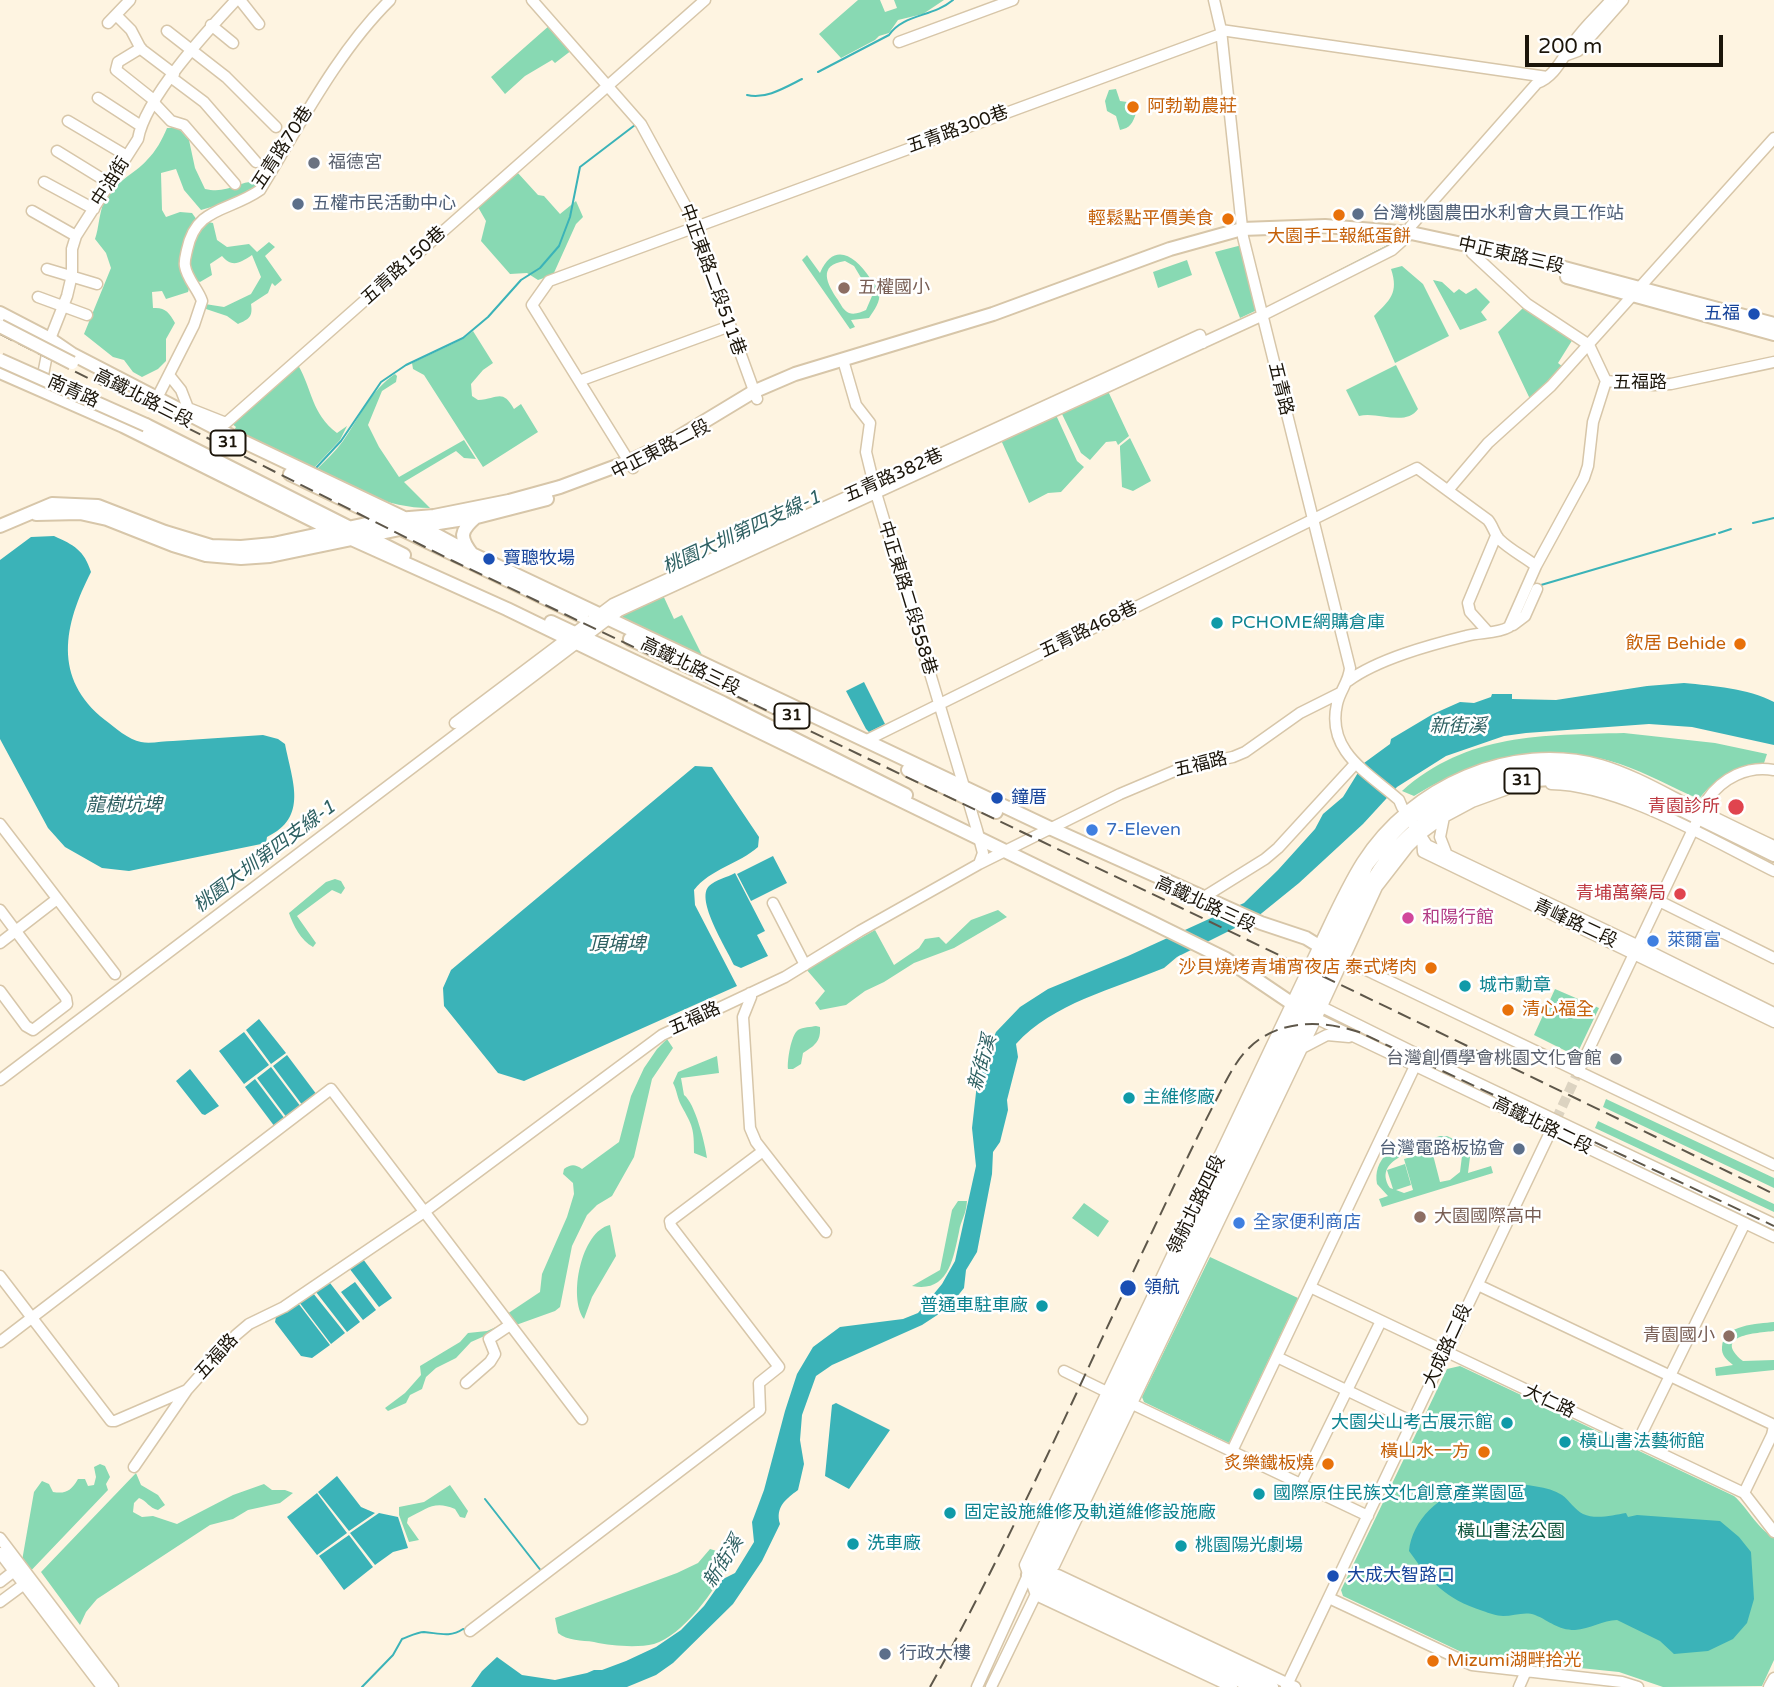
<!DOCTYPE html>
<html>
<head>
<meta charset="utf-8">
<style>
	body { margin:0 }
	#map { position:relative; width:1774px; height:1687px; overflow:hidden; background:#fef4e1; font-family:"Varela Round",sans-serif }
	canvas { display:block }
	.scale { position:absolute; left:1525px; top:35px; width:198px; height:32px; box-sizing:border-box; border:4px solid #1b150a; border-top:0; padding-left:9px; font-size:21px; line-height:24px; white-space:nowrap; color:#1b150a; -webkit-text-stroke:5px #fff; paint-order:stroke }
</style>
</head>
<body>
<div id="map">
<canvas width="1774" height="1687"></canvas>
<div class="scale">200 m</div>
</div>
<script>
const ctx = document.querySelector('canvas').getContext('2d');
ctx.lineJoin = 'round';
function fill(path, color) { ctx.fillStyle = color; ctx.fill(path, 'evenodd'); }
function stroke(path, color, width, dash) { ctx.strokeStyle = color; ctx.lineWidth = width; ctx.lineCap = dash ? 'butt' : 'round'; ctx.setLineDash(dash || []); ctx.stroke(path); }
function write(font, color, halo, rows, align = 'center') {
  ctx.font = font + ' "Varela Round","Noto Sans TC",sans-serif'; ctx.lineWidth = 5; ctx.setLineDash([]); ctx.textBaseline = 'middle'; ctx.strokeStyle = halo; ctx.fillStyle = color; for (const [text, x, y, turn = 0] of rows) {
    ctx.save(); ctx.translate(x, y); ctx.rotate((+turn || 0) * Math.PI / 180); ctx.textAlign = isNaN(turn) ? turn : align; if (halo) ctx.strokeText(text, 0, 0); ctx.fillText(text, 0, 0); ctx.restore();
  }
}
fill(new Path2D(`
	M858,0H880L885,12L897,8L894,0H944L923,14L898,20L889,33L879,36L875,40L841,58L819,34Z
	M550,25L572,50L555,63L552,60L525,76L505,94L491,77Z
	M1116,89L1120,101L1127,102L1136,113C1133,123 1130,128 1120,130L1116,116L1107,111L1105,101L1109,90Z
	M167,128H178L189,140L195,168L205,189C229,195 241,179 259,182L256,190L232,201L201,210L184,190L176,169L161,173L162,210L166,217L180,212L192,213L197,220L213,223L217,240L227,247L249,244L257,252L269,242L275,247L265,256L282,280L275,286L272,283L268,293L251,304C253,317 249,319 238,324L227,316L203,308L205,304L224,307L251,294L261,277L252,255C240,263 232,268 222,256L210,264L212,275L200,282L192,278L188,292L166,299L162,291L152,292L153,308C165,307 169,312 175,323L166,339V361L158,369L142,377L133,372L124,360L113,357L84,334L111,268L106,253L95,239C99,228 99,213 104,202C113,182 134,175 147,160C156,151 162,140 167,128Z
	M517,172L538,195L544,196L560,214L576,201L583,217L576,224L553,275L538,280L527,273L510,274L481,241L486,221L478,207Z
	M1242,245L1257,310L1240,318L1215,252Z
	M807,255L820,273C834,241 855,256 870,278C872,281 878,288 879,292C881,302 874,310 869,318L851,320L855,327L850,329L802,260ZM845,261L854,266L872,296L866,310C861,312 855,315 849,313C844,311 841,305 838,300C827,284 817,265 845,261Z
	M1187,260L1192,275L1158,288L1153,272Z
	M1402,266L1423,284L1449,336L1395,363L1374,316C1390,300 1399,293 1391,269Z
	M1433,280L1442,282L1454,293L1459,289L1466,294L1476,288L1490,302L1481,312L1487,320L1460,330Z
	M1523,308L1573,339L1558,363L1563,367L1530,399L1498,332Z
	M473,331L493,363L483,370L471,384L472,396L478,400C498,399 502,388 514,409L521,404L538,432L483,467L424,375L413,369L412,363L463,339Z
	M298,365C313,391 311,413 337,433L347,426L340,440L313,469L233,432L236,427L231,423Z
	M1396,365L1418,409C1406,427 1377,411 1359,416L1346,390Z
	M395,374L397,376L396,382L382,391L368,425L379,447L399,477L464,440L476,459L464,458L456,451L404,482L430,508C385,508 356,489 316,470C325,461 335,452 343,441C360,417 370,391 395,374Z
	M1108,391L1129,436L1118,445L1116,441L1106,442L1090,460L1081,453L1061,412Z
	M1056,415L1077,461L1084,467L1061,492L1048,493L1029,503L1001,440Z
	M1130,438L1151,481L1133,491L1122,487L1120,449V446Z
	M662,593L674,619L682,615L705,661L623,620L622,613Z
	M1624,733L1715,743L1767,754L1764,763C1738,765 1715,778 1699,799C1673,788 1647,773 1620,764C1550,741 1476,758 1414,796L1402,791C1467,733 1543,735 1624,733Z
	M335,879L341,881L345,888L341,894L332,890L297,916L316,943L313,947C301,941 293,925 289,913L326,882Z
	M998,910L1007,917L954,948L914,963L884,982L865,991L846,1005L820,1010L815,1003L825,991L806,969L875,930L894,965L919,948L925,939L939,937L946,944L971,920Z
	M1555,989L1599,1008L1576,1056L1534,1035Z
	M816,1026L820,1027C821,1042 814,1046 803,1053L801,1064L793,1069H788C787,1061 791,1035 798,1030C803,1027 811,1027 816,1026Z
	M667,1039L673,1048L652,1079L634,1157L612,1196L597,1205L587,1215L572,1246L560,1307L555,1311L516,1325L507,1314L540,1292L542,1274L567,1217L574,1194L573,1183L563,1174L564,1169C571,1164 575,1164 582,1169L619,1142L631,1096L644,1068L657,1049Z
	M717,1056L719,1073L681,1078L684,1095C695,1103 705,1143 707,1158L694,1153C694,1128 693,1127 681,1105C677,1098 677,1090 673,1083L678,1072Z
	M1606,1099L1774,1178V1188L1603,1107Z
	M1598,1121L1774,1204V1212L1595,1128Z
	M1440,1136H1447L1464,1144L1470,1157L1468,1173L1491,1166L1493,1173L1382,1207L1379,1199L1388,1196L1377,1184C1375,1172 1378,1163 1387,1153ZM1447,1144L1453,1146L1462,1156L1460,1172L1450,1180L1440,1182L1432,1151L1404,1159L1413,1190L1404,1193L1396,1190L1411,1185L1405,1164L1387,1170L1393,1189L1390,1188C1370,1157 1425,1147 1447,1144Z
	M958,1201H967C966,1216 961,1219 959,1232C953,1260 948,1293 912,1286L940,1270L952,1210Z
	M1084,1203L1109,1221L1098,1237L1072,1218Z
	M610,1225L616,1256L592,1297L584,1319C568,1298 581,1231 610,1225Z
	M1210,1257L1298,1298L1229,1443L1144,1402L1142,1397Z
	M1774,1322V1331C1757,1333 1711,1335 1743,1361L1774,1360V1370L1716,1376L1715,1368L1733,1365C1727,1360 1721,1355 1722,1347C1723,1324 1758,1324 1774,1322Z
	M496,1327L498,1330L471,1342L456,1358L436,1368L426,1377L422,1389L410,1395L406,1403L388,1411L385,1408L405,1393L421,1375L420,1366L460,1342L468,1333L487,1331Z
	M1460,1366L1734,1496C1748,1508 1758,1530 1774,1537V1660L1762,1686L1663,1687L1619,1672L1472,1657L1343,1596L1341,1590L1447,1369Z
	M100,1464L105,1466L110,1477L106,1484L108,1490L23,1579L19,1578L34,1492L42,1481L49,1484L53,1492C66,1494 71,1491 78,1479H85L88,1486L94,1485L96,1477L94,1467Z
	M136,1473L141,1485L158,1495L165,1505L158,1510C149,1508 147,1501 139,1498L134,1503L133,1512L142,1517L153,1516L177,1524L233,1495L264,1484L272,1490H285L293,1493L280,1503L248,1510L233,1519L210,1525L97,1599L86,1612L80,1625L41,1572Z
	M450,1485L468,1511L465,1518L460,1517L455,1509C434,1500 427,1509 408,1518L407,1523L419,1540L409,1542L399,1515V1507L424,1502Z
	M710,1549L720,1552L727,1564C717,1589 682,1636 654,1644C637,1648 612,1646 594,1642C582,1640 567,1641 558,1633L555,1618L677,1573L698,1563Z`), '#88d9b3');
fill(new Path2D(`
	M54,536C74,545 84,550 91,572C64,625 52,678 105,720C114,727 129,740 141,742C150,744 163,741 173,741C203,739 233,737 263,735L278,739L285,744C292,781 309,817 267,837L266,843L129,871L102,868L65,847L48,828L0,739V560L31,537Z
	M864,682L885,724L869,732L866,729L846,691Z
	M1684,683C1714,686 1747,688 1774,702V745L1692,727L1649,724L1526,733L1504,736L1446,756L1397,787L1363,824L1299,883L1257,917L1177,957L1164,968C1114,989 1053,1003 1016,1044L1018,1057L1007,1100L1008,1110L1000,1142L993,1152L992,1174L977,1252L966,1270L964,1288L948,1308L922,1325L832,1365L816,1376L802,1415L800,1440L804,1464L798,1490C786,1499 775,1507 780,1524L762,1561L733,1604L673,1663L656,1675L627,1687H471L482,1671L497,1657L522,1675L555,1680L587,1673L594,1670H602L626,1661L656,1647L681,1630L704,1606L723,1579L735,1573L754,1542L752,1522L764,1490L785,1411L797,1374L813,1347L840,1327L903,1319L918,1313L942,1284L955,1261L976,1166L972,1128L978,1075L996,1032L1020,1007L1048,989L1128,956L1244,903L1278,870L1315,829L1323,814L1343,797L1364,763L1390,744L1391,739L1433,714L1460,702L1474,703L1491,697L1492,694H1512V699L1556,700L1647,686Z
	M695,766L712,767L759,837L758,847C739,864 710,869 694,890L695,905L737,986L524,1081L498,1073L444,1006L443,988L451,970Z
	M773,856L787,883L751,901L737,874Z
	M735,873L765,931L757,935L768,956L741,968L734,965C727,949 695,900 709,886C715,880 728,877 735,873Z
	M259,1019L286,1053L271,1064L246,1030Z
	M244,1032L269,1065L244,1084L219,1051Z
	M287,1055L317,1095L303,1106L273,1066Z
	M271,1067L301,1107L287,1118L257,1078Z
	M190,1069L219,1106L205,1115L202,1114L176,1081Z
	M255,1079L285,1119L275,1127L245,1087Z
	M363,1259L392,1298L379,1307L349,1268Z
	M355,1282L376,1310L363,1320L341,1292Z
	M330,1283L360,1322L347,1332L316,1292Z
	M313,1293L345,1333L331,1344L299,1302Z
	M298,1303L330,1345L312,1358L301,1356L275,1322L276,1317Z
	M836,1403L890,1430L849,1489L825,1476L832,1405Z
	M337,1476L361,1507L375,1513L349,1531L318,1492Z
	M1509,1483C1525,1485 1548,1486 1562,1495C1569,1500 1575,1510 1583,1514C1596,1520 1613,1515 1626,1513L1628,1517L1637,1515L1720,1521L1739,1537L1751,1552L1754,1599L1747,1623L1733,1639L1708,1651L1674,1654L1660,1641L1617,1620C1603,1620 1590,1629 1575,1630C1557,1630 1550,1621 1535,1615C1525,1611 1514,1616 1503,1616C1497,1616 1489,1613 1483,1611C1444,1598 1432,1583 1409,1551C1412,1520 1440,1494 1470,1487C1482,1485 1496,1484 1509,1483Z
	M317,1493L347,1533L317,1555L287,1517Z
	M379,1513L398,1517L408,1548L393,1552L375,1565L350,1533Z
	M349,1535L373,1567L344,1590L319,1556Z`), '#3bb3b8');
stroke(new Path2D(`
	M1562,49L1568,43
	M818,72L889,35C903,14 933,17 953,0
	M747,95C765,100 786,87 802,79
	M1283,300L1390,245
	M315,469L341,441L381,382L406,365L463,338L488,317L521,280L540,268L559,246L570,217L580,167L635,125
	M1753,523L1774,518
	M1719,533L1731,529
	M1541,585L1715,534
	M480,710L489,703
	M485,1499L542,1572
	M362,1687L393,1655L402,1639C408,1637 417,1632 424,1632C438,1633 450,1638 463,1629L467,1630`), '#3bb3b8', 2);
stroke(new Path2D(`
	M1556,1120L1578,1072`), '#dcd3c1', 10, [10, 5]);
const minor = new Path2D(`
	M240,0L259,24
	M532,0L641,124L689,212L757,399
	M1214,0L1221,30L1243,237L1350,668C1349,682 1340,690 1337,704C1326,752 1369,773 1399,800L1402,807L1427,845L1637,945L1774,1013
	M116,15L131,30L141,49L174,74
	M108,23L130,0
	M211,25L233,43
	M1221,30L1547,77
	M167,31L226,77L276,127
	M899,42L1013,0
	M141,48L118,62L116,70L155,101
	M1567,55L1578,51L1623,0
	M172,78L204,102L256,162
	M98,98L141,126
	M154,103L171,121L184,125L235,184
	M68,121L127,156
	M57,151L109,183
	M44,182L94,209
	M32,211L76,236
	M1472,253L1527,304L1589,345L1606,381
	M47,269L97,284
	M38,297L87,315
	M843,360L856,405L870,423L866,452L876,493L977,830L983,853L979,864
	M169,375L181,390L188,408L226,423L705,0
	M579,381L730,326
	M1606,381L1654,385L1671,384L1774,362
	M41,385L50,339L67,296L72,275V249L76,236L138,139C145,98 207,31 236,0
	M157,398L194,325L202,301C198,289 187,279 185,266C184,261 186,255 187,250C196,206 229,212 260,190C299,127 337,52 390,0
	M633,468L532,305L549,281L1221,34
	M1449,489L1488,443L1551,386L1774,138
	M1513,625L1525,616L1537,589
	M1488,632L1470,612L1468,603L1496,536
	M1348,681C1378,659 1430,645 1466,636C1480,632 1497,634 1509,627L1536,566L1584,478L1588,466L1593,422L1606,381
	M455,723L613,604L1200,335L1203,343
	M865,741L1417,468L1488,520C1493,526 1494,533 1499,539C1510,550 1525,557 1536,566
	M1551,784C1621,785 1711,840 1774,871
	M1444,817L1440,837L1447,855
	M0,824L115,974
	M1422,838L1423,852L1774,1022
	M1204,897L1265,859L1278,848L1355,764
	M1657,900L1774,958
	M773,903L805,965
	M0,910L66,998L67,1004L33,1030L26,1026L0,991
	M0,943L57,899
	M1339,957L1774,1165
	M750,993L751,997L743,1017L750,1128L756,1142L826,1232
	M1318,1005L1419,1055L1774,1224
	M1313,1017L1774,1237
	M1304,1047L1327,1035L1349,1037
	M1578,1072L1707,800C1722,778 1748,765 1774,770
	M0,1080L619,611L1261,316L1392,250L1411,233L1410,227L1537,83C1555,77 1563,56 1574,42C1584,27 1599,14 1611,0
	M0,1276L111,1421H115L187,1390
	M1478,1285L1774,1425
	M1310,1287L1744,1493L1774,1532
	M0,1342L331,1089L582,1419
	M1277,1357L1413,1422
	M1064,1371L1111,1394
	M466,1383L490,1362L495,1354L489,1339L510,1325
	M1128,1402L1368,1516
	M1637,1443L1745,1223
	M1232,1451L1415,1066
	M134,1467L187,1390L236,1335L249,1324L284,1307L424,1212L662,1035L785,977L860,931L979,864L1120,794L1184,767L1233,757L1245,752L1300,713L1340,693
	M1301,1484L1381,1321
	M1744,1493L1772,1435L1774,1426
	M0,1538L113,1687
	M0,1553L102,1687
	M1041,1575L1054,1566L1316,1019L1377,887L1408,847L1421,834L1444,817L1472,802L1505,790
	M1041,1576L1058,1575L1295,1687
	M0,1582L18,1568
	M1329,1598L1472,1665L1622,1682L1638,1687
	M0,1602L27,1582
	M470,1631L760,1410L759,1383L779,1367L671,1226L670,1221L763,1151
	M977,1687L1028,1575
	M991,1687L1038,1590
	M1232,1687L1036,1595L1025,1565L1318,948C1332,919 1345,889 1362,862C1411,785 1511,740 1601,765C1628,773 1654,787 1679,800C1710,815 1742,831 1774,846
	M1286,1687L1556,1120
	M1519,1687L1526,1671
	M1769,1687L1774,1678`);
const major = new Path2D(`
	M1567,277L1774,334
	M0,313L50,339L72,354L219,430L402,517
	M0,372L123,426L336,532L507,609L1147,920L1226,959L1306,1013
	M146,425L404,555
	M290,474L384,519
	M36,514L80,513L107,519L173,545L206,555L241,558L270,556L400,529L477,517L547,499
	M418,525L472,554L1052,829L1261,923L1306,938L1332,954
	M0,526L52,504L98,506L165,532L211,546L241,547L273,544L385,520L434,516L509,501L560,487L630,461L672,441L753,392L795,374L993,314L1170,249L1242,229L1325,226L1411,233L1527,258L1774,324
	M399,528L582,616
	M472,554C459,537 460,531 476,517
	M551,622L723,703L906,795
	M630,639L787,713
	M908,770L996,812
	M1253,1687L1039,1586L1028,1575L1192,1236L1367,865C1380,849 1393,831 1410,818C1461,778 1532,758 1595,773C1625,780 1651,795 1678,808C1710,824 1742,839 1774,855
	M1272,1687L1040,1576L1336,956C1352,922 1367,881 1392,853C1429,810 1479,784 1535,780C1548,779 1561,778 1573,779C1605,784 1634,796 1664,810`);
stroke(minor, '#d7c6a9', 13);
stroke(major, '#d7c6a9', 16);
stroke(minor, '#fff', 10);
stroke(major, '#fff', 12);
stroke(new Path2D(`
	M0,334L453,561L1169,902L1774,1194
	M930,1687C1012,1539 1080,1383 1153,1230C1173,1188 1192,1147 1213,1106C1224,1086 1233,1063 1249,1048C1278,1019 1323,1020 1359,1032L1774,1226`), '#5e574a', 2, [14, 7]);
const majorBridge = new Path2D(`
	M0,326L72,363
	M0,360L146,425`);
stroke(majorBridge, '#d7c6a9', 16, []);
stroke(majorBridge, '#fff', 12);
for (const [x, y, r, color] of [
	[1133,107,7,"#e8710a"],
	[314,163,7,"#6b7280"],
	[298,204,7,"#5c6f8a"],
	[1358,214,7,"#5c6f8a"],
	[1339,215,7,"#e8710a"],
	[1228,219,7,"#e8710a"],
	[844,288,7,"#8d6e63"],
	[1754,314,7,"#1a4fb4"],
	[489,559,7,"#1a4fb4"],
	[1217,623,7,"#0f9aa8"],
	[1740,644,7,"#e8710a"],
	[997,798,7,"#1a4fb4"],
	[1736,807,9,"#e0444e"],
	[1092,830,7,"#3f7fe0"],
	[1680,894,7,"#e0444e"],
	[1408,918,7,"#d1479c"],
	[1653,941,7,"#3f7fe0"],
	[1431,968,7,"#e8710a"],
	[1465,986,7,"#0f9aa8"],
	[1508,1010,7,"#e8710a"],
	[1616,1059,7,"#6b7280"],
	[1129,1098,7,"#0f9aa8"],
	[1519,1149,7,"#5c6f8a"],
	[1420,1217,7,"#8d6e63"],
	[1239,1223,7,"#3f7fe0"],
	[1128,1288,9,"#1a4fb4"],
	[1042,1306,7,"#0f9aa8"],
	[1729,1336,7,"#8d6e63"],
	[1507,1423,7,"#0f9aa8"],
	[1565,1442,7,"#0f9aa8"],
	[1484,1452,7,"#e8710a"],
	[1328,1464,7,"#e8710a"],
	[1259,1494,7,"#0f9aa8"],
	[950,1513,7,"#0f9aa8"],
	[853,1544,7,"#0f9aa8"],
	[1181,1546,7,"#0f9aa8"],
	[1333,1576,7,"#1a4fb4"],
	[885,1654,7,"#5c6f8a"],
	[1433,1661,7,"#e8710a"]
]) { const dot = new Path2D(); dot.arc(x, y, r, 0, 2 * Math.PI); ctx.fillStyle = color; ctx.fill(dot); stroke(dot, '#fff', 2.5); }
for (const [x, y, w] of [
	[228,443,35],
	[792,716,35],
	[1522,781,35]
]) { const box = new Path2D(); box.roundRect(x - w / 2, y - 12.5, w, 25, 5); ctx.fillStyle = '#fff'; ctx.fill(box); stroke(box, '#1b150a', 2); }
write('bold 16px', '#1b150a', null, [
	["31",228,443],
	["31",792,716],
	["31",1522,781]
]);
write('18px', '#c56008', '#fff', [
	["阿勃勒農莊",1147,107,"left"],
	["輕鬆點平價美食",1214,219],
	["大園手工報紙蛋餅",1339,237,"center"],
	["飲居 Behide",1726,644],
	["沙貝燒烤青埔宵夜店 泰式烤肉",1417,968],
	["清心福全",1522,1010,"left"],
	["橫山水一方",1470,1452],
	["炙樂鐵板燒",1314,1464],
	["Mizumi湖畔拾光",1447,1661,"left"]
], 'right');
write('18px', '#1b150a', '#fff', [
	["五青路300巷",958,130,-20],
	["五青路70巷",283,148,-57],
	["中油街",111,182,-57],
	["中正東路三段",1511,256,13],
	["五青路150巷",404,266,-42],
	["中正東路二段511巷",712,280,70],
	["五福路",1640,383],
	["五青路",1280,389,76],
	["南青路",73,392,24],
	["高鐵北路三段",143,399,27],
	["中正東路二段",661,450,-27],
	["五青路382巷",894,476,-24],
	["中正東路二段558巷",907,598,73],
	["五青路468巷",1089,630,-26],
	["高鐵北路三段",690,667,26],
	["五福路",1201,765,-14],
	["高鐵北路三段",1205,905,25],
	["青峰路二段",1575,924,25],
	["五福路",695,1019,-25],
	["高鐵北路二段",1542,1126,26],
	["領航北路四段",1197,1205,-64],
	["大成路二段",1448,1346,-65],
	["五福路",217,1357,-48],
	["大仁路",1549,1402,25]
]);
write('18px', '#5b616d', '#fff', [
	["福德宮",328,163],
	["台灣創價學會桃園文化會館",1602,1059,"right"]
], 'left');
write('18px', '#4e5e75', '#fff', [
	["五權市民活動中心",312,204],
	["台灣桃園農田水利會大員工作站",1372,214],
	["台灣電路板協會",1505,1149,"right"],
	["行政大樓",899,1654]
], 'left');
write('18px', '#785e54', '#fff', [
	["五權國小",858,288],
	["大園國際高中",1434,1217],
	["青園國小",1715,1336,"right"]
], 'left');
write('18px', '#164399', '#fff', [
	["五福",1740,314,"right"],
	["寶聰牧場",503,559],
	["鐘厝",1011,798],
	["領航",1144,1288],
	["大成大智路口",1347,1576]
], 'left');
write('18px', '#0d838f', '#fff', [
	["PCHOME網購倉庫",1231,623],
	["城市勳章",1479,986],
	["主維修廠",1143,1098],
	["普通車駐車廠",1028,1306,"right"],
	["大園尖山考古展示館",1493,1423,"right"],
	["橫山書法藝術館",1579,1442],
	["國際原住民族文化創意產業園區",1273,1494],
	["固定設施維修及軌道維修設施廠",964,1513],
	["洗車廠",867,1544],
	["桃園陽光劇場",1195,1546]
], 'left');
write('18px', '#be3a42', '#fff', [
	["青園診所",1720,807],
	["青埔萬藥局",1666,894]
], 'right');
write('18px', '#366cbe', '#fff', [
	["7-Eleven",1106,830],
	["萊爾富",1667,941],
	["全家便利商店",1253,1223]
], 'left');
write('18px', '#b23c85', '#fff', [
	["和陽行館",1422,918]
], 'left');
write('18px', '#0e553c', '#fff', [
	["橫山書法公園",1511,1532]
]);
write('italic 19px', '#2e6062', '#fff', [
	["桃園大圳第四支線-1",742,533,-25],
	["新街溪",1458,727],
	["龍樹坑埤",124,806],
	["桃園大圳第四支線-1",265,857,-37],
	["頂埔埤",617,945],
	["新街溪",983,1063,-74],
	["新街溪",724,1562,-58]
]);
</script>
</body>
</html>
